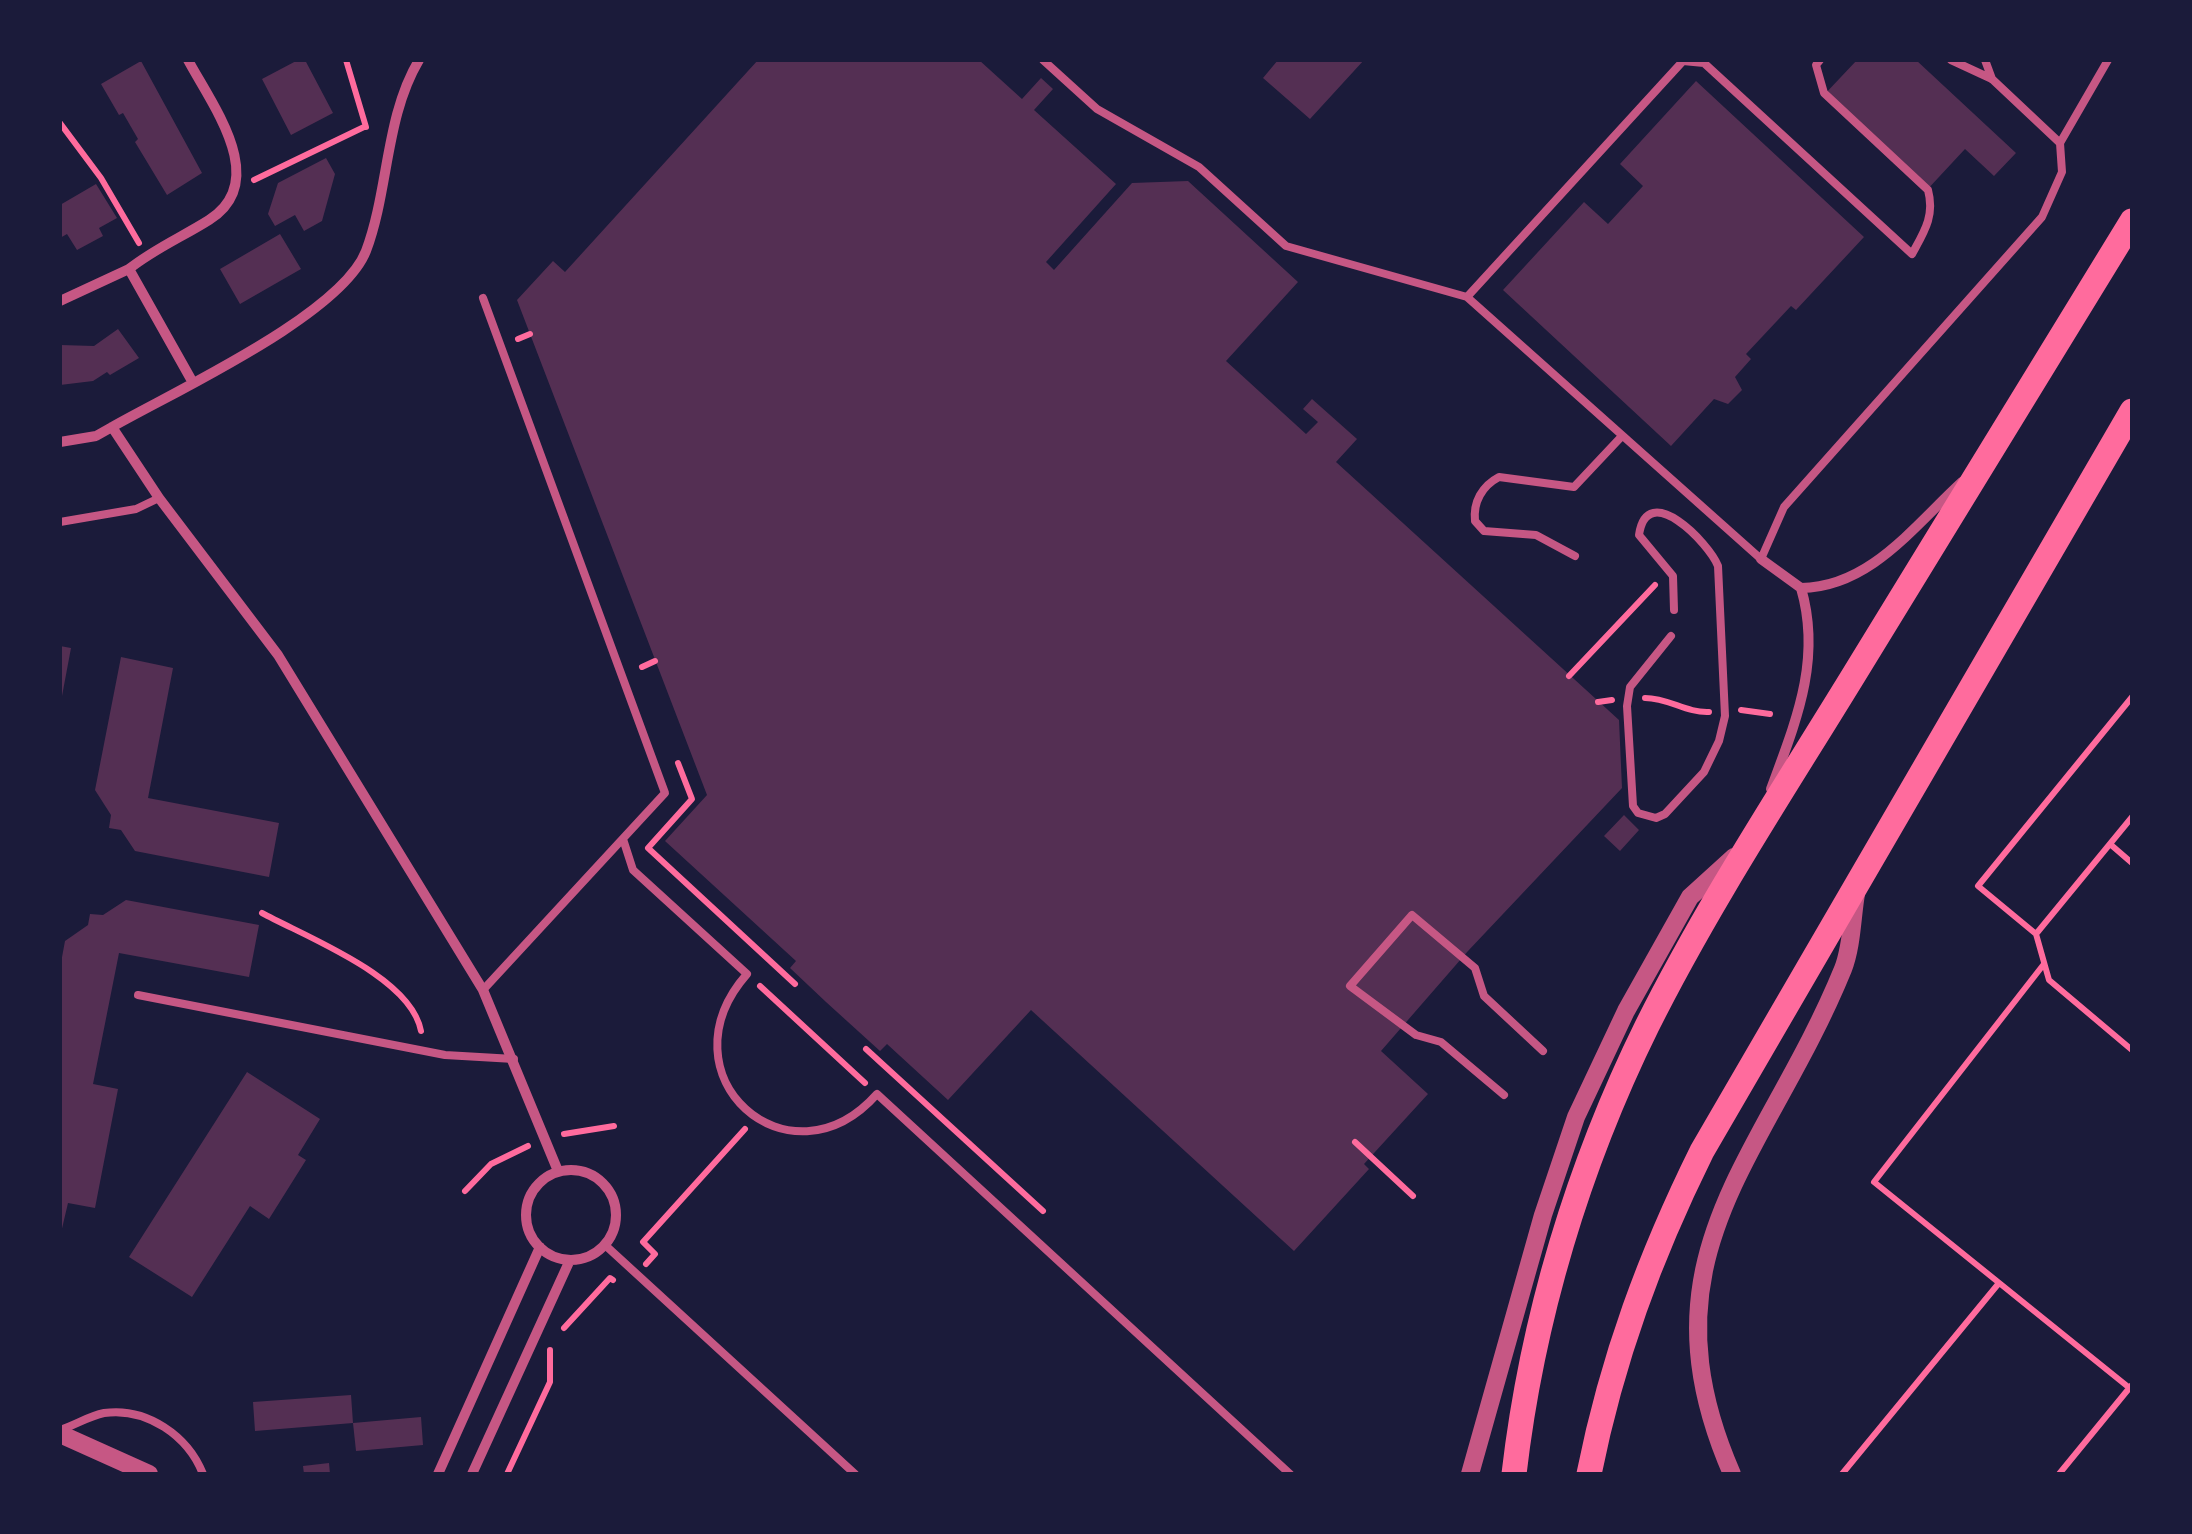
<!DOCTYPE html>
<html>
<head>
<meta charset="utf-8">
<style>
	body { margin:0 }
	#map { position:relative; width:2192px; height:1534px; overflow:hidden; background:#1b1b3a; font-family:Inter,sans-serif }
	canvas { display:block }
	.frame { position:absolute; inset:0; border:62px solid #1b1b3a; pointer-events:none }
</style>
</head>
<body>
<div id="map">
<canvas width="2192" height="1534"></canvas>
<div class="frame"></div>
</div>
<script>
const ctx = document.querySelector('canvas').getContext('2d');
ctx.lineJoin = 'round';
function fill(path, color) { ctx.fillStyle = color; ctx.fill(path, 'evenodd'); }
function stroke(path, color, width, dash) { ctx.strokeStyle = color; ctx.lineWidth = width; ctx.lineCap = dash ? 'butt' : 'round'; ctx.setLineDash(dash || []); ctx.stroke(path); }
fill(new Path2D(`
	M298,60H305L333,113L291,135L262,79Z
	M758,60H979L1022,99L1041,78L1053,89L1034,110L1116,184L1046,262L1054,270L1132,183L1188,181L1298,282L1226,361L1306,434L1318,422L1303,409L1312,399L1357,439L1336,462L1619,720L1622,788L1468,951L1381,1051L1428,1094L1364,1164L1369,1169L1294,1251L1031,1010L948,1100L887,1044L880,1051L826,1002L790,968L796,961L665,841L707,795L517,300L553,261L565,272Z
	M1278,60H1364L1310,119L1263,78Z
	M1857,60H1916L2016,153L1994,176L1965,149L1925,192L1823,96Z
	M141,61L202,173L167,195L135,142L138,139L123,113L119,115L101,84Z
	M1696,81L1864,237L1796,310L1791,306L1746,354L1751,359L1735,377L1742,390L1728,404L1714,399L1671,446L1503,290L1584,202L1608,224L1643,186L1620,164Z
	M326,158L335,174L322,221L304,231L295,215L275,226L268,214L278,183Z
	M96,184L117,218L99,228L103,236L77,250L67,234L60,238V205Z
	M280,234L301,269L240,304L220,269Z
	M118,329L139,358L110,375L107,372L93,381L60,385V345L94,346Z
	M60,646L71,648L62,696L60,695Z
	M121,657L173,668L148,798L279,823L269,877L135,851L121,830L109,828L111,815L95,790Z
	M1624,815L1639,830L1620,851L1604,836Z
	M126,900L259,925L249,977L119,953L93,1084L118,1089L95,1208L68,1203L60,1237V968L65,941L88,925L90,914L103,915Z
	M247,1072L320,1119L298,1155L306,1160L269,1219L250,1206L192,1297L129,1257Z
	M351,1395L353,1423L255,1431L253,1402Z
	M421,1417L423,1445L356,1451L353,1423Z
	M329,1463L330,1474H304L303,1466Z`), '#542f53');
stroke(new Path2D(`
	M346,60L366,127
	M60,123L101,178L139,243
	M254,180L364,127
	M518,339L530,334
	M642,667L655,661
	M1569,676L1655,585
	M2132,697L1978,886L2036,934L2049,980L2132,1050
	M1645,698C1669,698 1686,713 1709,712
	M1598,702L1612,700
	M1741,710L1770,714
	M678,763L692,799L648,848L795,984
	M2110,844L2132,863
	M262,913C308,938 411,977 421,1031
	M2036,934L2132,817
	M2044,964L1874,1182L2132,1390
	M760,986L865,1083
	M866,1049L1043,1211
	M564,1134L614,1126
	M1355,1142L1413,1196
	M465,1191L491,1164L528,1146
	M646,1264L655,1254L643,1242L745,1129
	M564,1328L610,1278L613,1280
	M507,1474L550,1382V1350
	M1842,1474L1999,1283
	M2059,1474L2131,1386`), '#ff6b9d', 6);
stroke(new Path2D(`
	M1043,60L1097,109L1199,167L1286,246L1467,297L1761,559L1784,507L2042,217L2062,172L2060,143L2108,60
	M1951,60L1992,79L2060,143
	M1985,60L1992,79
	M1467,297L1683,61L1704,63L1912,254C1924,232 1935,216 1928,190L1824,93L1816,65L1820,60
	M483,298L665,793L483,990
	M60,522L136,509L159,498
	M1575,556L1536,535L1484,531L1475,521C1473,502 1482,486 1499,477L1574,487L1622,436
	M1671,636L1630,687L1627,706L1633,806L1638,813L1656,818L1665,814L1704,772L1719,741L1725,716L1718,566C1709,543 1647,479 1639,535L1673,576L1674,610
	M623,839L633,870L747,974C658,1075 789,1193 877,1094L1290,1474
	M138,995L445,1055L514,1059
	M1504,1095L1441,1042L1416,1035L1350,986L1412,915L1475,968L1484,996L1543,1051
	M605,1245L855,1474
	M60,1430C75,1425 89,1416 104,1413C147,1407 188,1436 203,1474`), '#c65784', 8);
stroke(new Path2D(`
	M188,60C212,105 271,181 209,220C182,237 154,249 129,269L192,381
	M60,301L129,269
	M112,427L159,498L278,655L483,990L558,1171
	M60,442L96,436L112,427C175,391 341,315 366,251C389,190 385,117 419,60
	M1761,559L1801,588C1870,587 1914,526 1962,482
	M1771,789C1796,721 1822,660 1801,588
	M526 1215a45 45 0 1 1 90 0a45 45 0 1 1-90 0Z
	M438,1474L540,1247
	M472,1474L570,1260`), '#c65784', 10);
stroke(new Path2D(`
	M60,1434L149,1474
	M1470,1474L1543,1215L1576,1117L1626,1011L1690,897L1734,857
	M1732,1474C1636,1254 1766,1158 1843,969C1852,946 1852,917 1856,894`), '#c65784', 18);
stroke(new Path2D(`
	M1514,1474C1532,1319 1578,1166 1647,1026C1708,904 1784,789 1855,673C1947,523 2039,372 2132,221
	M1589,1474C1612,1359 1650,1256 1702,1151L2132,411`), '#ff6b9d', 25);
</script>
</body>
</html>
